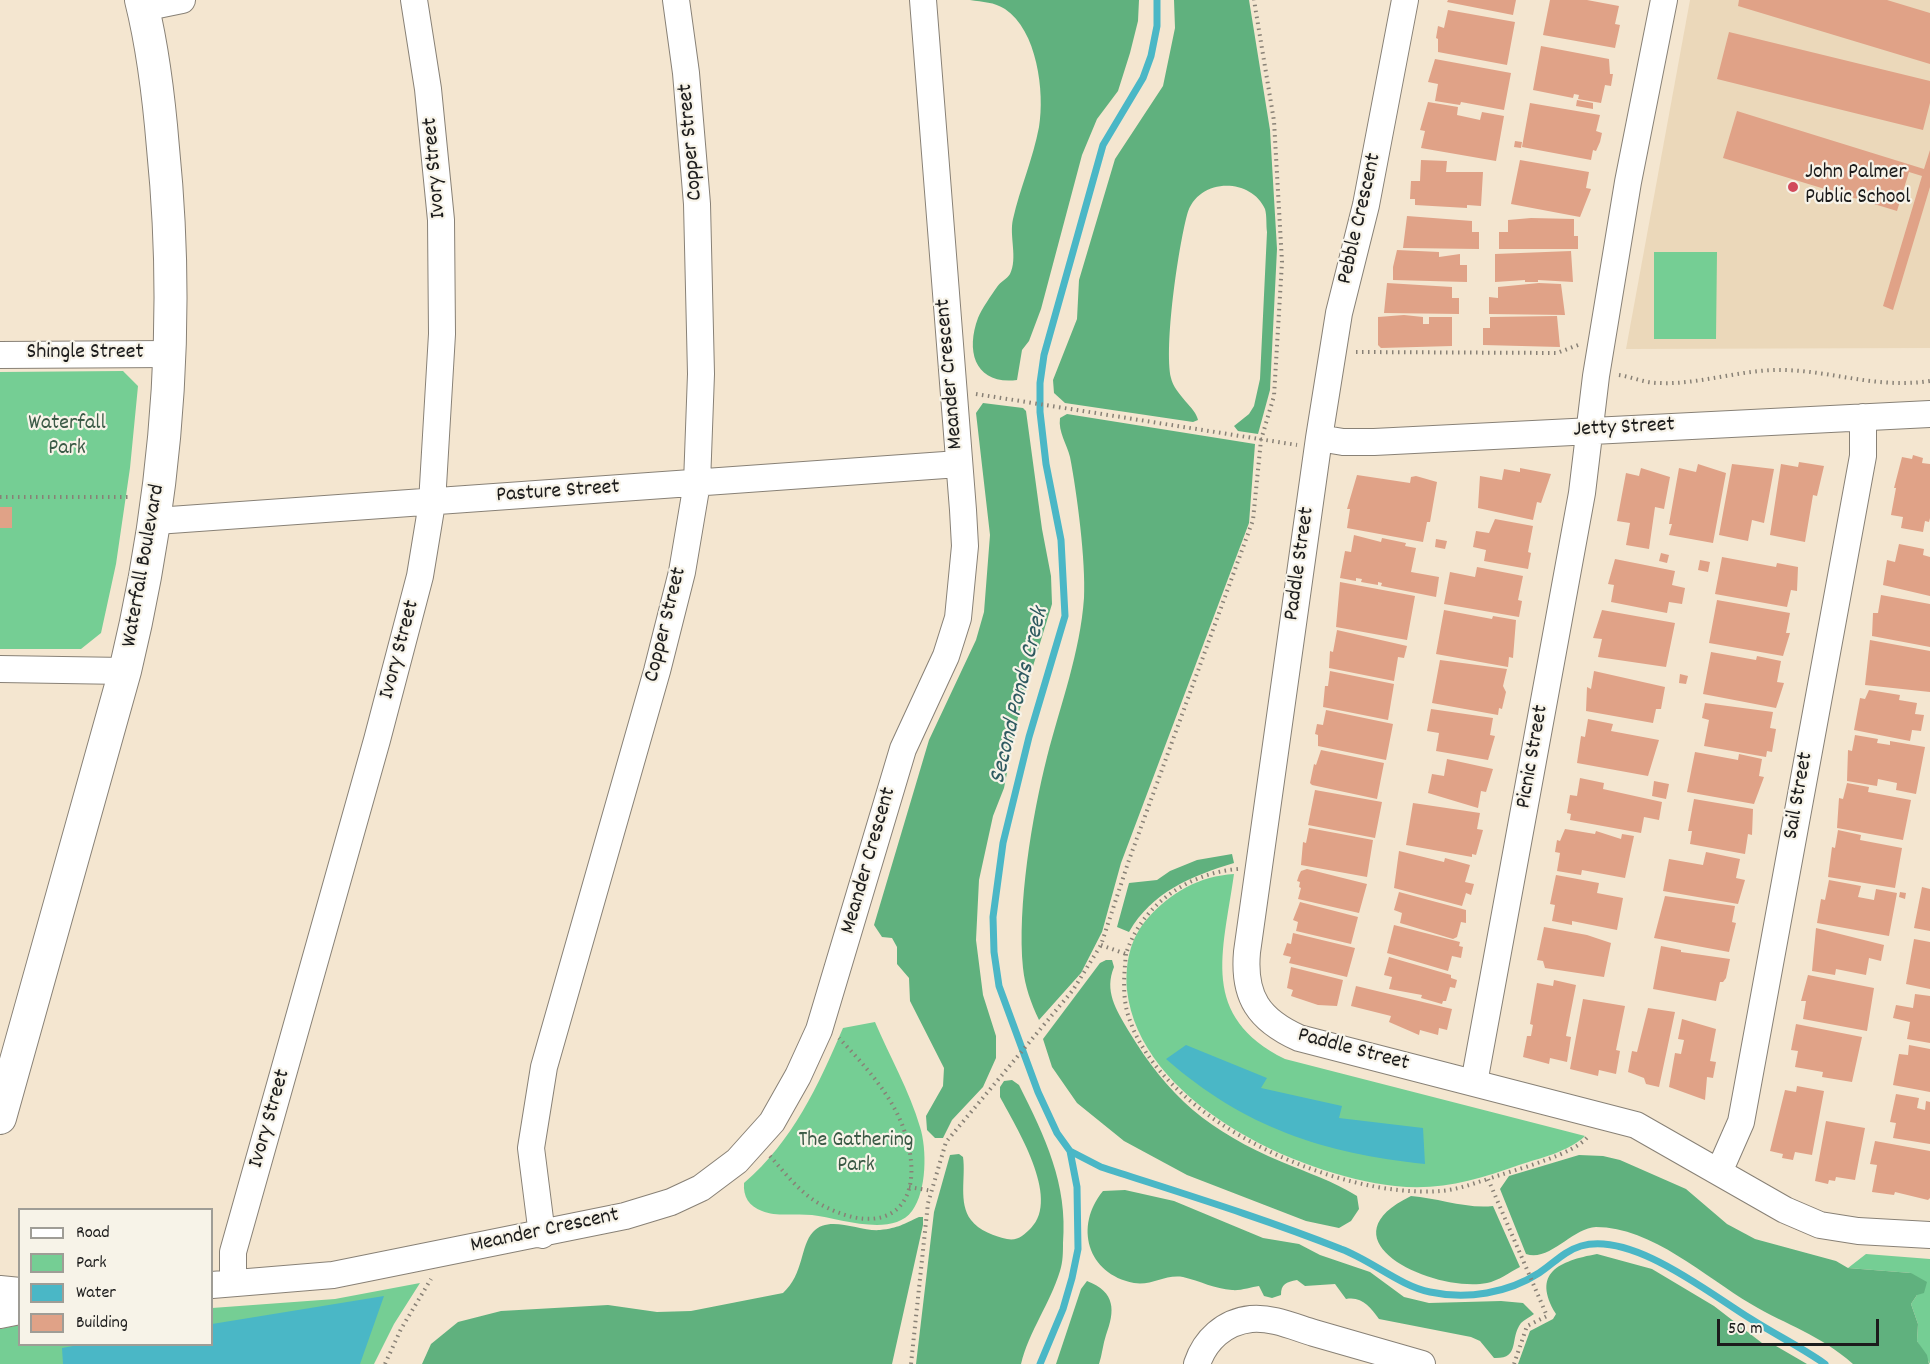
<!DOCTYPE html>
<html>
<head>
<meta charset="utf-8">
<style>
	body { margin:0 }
	#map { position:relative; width:1930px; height:1364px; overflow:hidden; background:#f4e6d0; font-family:Dekko,sans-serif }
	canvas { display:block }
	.legend { position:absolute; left:18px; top:1208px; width:195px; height:138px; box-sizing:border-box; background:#f7f3e8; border:2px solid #9f9d96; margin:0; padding:8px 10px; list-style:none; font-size:18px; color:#1c1c1c }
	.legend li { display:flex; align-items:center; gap:12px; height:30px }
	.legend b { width:30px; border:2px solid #9f9d96 }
	.scale { position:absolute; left:1717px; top:1319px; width:162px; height:27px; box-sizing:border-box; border:3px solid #1c1c1c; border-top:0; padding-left:8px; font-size:18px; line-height:21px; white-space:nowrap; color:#1c1c1c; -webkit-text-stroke:4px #f7f3e8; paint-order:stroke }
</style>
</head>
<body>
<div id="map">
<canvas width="1930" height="1364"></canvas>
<ul class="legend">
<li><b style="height:8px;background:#fff"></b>Road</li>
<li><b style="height:16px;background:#75ce94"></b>Park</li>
<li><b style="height:16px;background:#4ab7c6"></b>Water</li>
<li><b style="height:16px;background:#e0a287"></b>Building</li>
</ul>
<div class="scale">50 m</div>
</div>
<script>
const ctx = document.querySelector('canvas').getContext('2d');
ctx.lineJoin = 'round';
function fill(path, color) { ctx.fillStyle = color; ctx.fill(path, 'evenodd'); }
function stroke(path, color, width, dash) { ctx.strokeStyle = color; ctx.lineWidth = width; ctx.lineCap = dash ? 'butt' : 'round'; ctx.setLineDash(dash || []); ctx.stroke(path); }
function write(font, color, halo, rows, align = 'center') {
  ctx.font = font + ' Dekko,sans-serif'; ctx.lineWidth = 4.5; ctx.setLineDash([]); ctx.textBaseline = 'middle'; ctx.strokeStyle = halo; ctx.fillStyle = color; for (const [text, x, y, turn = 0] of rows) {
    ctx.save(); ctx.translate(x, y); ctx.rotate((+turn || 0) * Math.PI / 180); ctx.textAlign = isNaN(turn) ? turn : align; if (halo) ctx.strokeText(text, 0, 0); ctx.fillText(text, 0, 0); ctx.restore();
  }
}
fill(new Path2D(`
	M1690,0H1930V348L1626,349Z`), '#ebd8ba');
fill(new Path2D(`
	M1654,252H1717L1716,339H1654Z
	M123,371L138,386L130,468L116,564L101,633L81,649H0V372Z
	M1234,874C1223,953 1199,1016 1285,1059L1585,1136C1568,1152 1540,1158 1519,1165C1477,1180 1440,1191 1395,1186C1296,1175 1139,1101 1127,990C1125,963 1130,938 1148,918C1171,892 1200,876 1234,874Z
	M875,1022C889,1055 910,1092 920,1127C927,1149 927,1191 912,1211C892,1238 839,1218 812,1215C796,1213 776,1217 762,1211C749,1206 743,1197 744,1183C793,1141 818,1086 843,1028Z
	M1866,1254L1930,1259V1364L1917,1341L1918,1324L1911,1304L1917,1295L1911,1273L1848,1268Z
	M420,1283L394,1324L374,1364H0V1329L19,1325L20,1344H212V1308L335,1299Z`), '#75ce94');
fill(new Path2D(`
	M970,0H1139L1138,21L1130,53L1118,91L1097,119L1082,155L1041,309L1029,341L1022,350L1017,380C976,385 965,353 978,318C981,310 992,294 997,287C1000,282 1007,279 1010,274C1018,258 1009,236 1013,219C1020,188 1033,159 1039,127C1045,92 1037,30 1005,9C994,2 983,2 970,0Z
	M1174,0H1249L1270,130L1277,249L1270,390L1258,434L1238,431L1234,426L1249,414L1254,406L1260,379L1267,232C1266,225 1267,216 1265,209C1251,177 1197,177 1187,215C1178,249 1164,346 1171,378C1175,395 1196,408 1198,420L1193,422L1065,403L1054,393L1053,380L1077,319L1079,280L1115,159L1163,86L1175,28Z
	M983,403L1023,408L1026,411L1042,529L1051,576L1052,604L1019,712L1004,788L993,816L979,880L976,940L983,995L996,1036V1058L983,1087L952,1120L943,1138H935L927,1130L926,1116L943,1086L944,1068L910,1001L909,978L897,964V947L892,938L882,937L874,925L929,740L976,640L984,612L990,535L976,413Z
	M1067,414L1255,444L1249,523L1121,863L1102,932L1081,973L1039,1020C1031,1003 1025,987 1023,968C1017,907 1032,816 1047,757C1061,703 1080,653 1084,598C1086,562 1077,493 1070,457C1067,444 1058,432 1060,418Z
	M1232,854L1234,863C1191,876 1152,892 1129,932L1117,927L1129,883L1157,880L1170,871L1197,860Z
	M1106,960H1112L1114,967C1104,991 1116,1009 1128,1030C1169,1098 1209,1131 1282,1162C1308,1173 1333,1181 1357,1196L1359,1209L1351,1221L1339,1228L1306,1221L1187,1175L1124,1141L1077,1103L1052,1067L1043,1039L1100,963Z
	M1012,1080L1019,1085C1045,1137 1068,1184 1063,1243C1063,1252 1063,1262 1060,1271C1050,1304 1029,1331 1021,1364H916L934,1212L950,1155L959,1154L963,1157C966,1177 958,1203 971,1220C978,1230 996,1237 1007,1239C1018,1241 1024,1235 1031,1228C1061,1198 1016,1127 1000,1097V1087L1004,1081Z
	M1579,1155L1603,1156L1620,1160L1686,1189L1727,1224L1755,1239L1836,1261L1848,1268L1911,1273L1927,1282L1924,1293L1917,1295L1911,1304L1918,1324L1917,1341L1927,1355L1929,1364H1853C1819,1334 1788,1326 1751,1304C1705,1277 1652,1227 1596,1227C1572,1228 1550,1262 1526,1254L1500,1189L1509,1176Z
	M1125,1190L1174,1201L1263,1238L1299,1244L1320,1255L1370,1272L1404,1297L1429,1303L1501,1301L1523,1303L1534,1314C1530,1317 1524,1320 1521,1323C1509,1339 1521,1359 1494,1358L1480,1341L1471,1337L1379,1319C1370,1307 1362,1296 1346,1299L1335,1284L1305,1286L1297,1280C1286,1282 1281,1284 1281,1295L1272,1298L1264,1296L1259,1286C1251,1287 1240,1291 1232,1290C1215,1289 1200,1281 1183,1277C1165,1274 1152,1286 1134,1283C1087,1274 1074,1226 1103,1191Z
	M1411,1196C1438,1198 1466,1209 1493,1206L1520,1267C1510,1272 1498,1281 1487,1283C1435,1293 1318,1241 1411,1196Z
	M919,1217H923V1225L892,1364H422L431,1344L458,1322L501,1311L608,1305L657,1312L691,1311L783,1293C804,1274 800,1246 813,1232C829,1214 860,1232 880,1230C899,1228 903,1224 919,1217Z
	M1597,1254L1652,1269L1714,1306L1762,1343L1776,1346L1807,1364H1518L1530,1331L1553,1319L1556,1314C1531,1273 1559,1261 1597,1254Z
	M1087,1281C1116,1292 1115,1311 1106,1335C1103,1344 1102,1355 1099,1364H1056L1081,1289Z`), '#60b17e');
fill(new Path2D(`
	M1186,1045L1267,1078L1261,1088L1342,1106L1339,1118L1423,1128L1425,1164C1323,1153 1245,1128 1166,1059Z
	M384,1296L360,1364H63L62,1348L84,1344H212V1324Z`), '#4ab7c6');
stroke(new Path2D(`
	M1070,1151L1101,1167C1181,1193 1263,1218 1341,1249C1371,1260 1400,1286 1430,1292C1467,1300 1508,1293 1539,1273C1553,1264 1564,1251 1581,1246C1632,1231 1710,1294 1751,1319C1776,1335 1801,1347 1825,1364
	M1040,1364L1063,1309L1072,1278L1078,1249L1077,1187L1070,1151L1057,1133L1038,1092L999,986L994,952L993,917L1003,843L1029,737L1065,616L1061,540L1046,464L1040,412V383L1044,355L1103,145L1143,78L1151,56L1157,26V0`), '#4ab7c6', 7);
fill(new Path2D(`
	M1448,0H1516L1513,15L1447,2Z
	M1550,0H1587L1619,6L1615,24L1620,25L1615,48L1543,35Z
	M1739,0H1887L1930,13V64L1738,6Z
	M1448,10L1515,22L1507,65L1438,52V39L1436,38L1438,26L1444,28Z
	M1729,32L1930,81V103L1923,130L1717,79Z
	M1541,46L1609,59L1610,74H1613L1611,86L1605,85L1601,103L1578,99L1579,95L1574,94L1573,98L1533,90Z
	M1435,59L1511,73L1504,110L1461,102L1460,105L1435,101L1438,84L1428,82Z
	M1577,100L1593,103V109L1576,106Z
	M1428,102L1458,107L1457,115L1480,120L1482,112L1504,116L1496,161L1421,148L1425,131L1420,130Z
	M1530,103L1600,115L1596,131L1602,133L1600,142L1596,151L1593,150L1591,160L1522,147Z
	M1737,111L1924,169L1930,150V187L1893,310L1883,306L1922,176L1909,172L1897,211L1723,158Z
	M1515,141L1522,142L1521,148L1514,147Z
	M1421,160L1447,161L1446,172H1483L1481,206L1467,205V208L1415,205V199H1410L1411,181H1420Z
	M1520,160L1589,172L1586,188L1591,189L1580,217L1511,204Z
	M1407,216L1472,221V232H1479V249L1403,248Z
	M1531,218L1574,219V236H1578V249H1499V232H1508V220Z
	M1397,250L1439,252V257L1460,254V265H1467V282L1393,280V267Z
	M1571,251L1573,282L1538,280V282H1525V280L1495,282V254Z
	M1387,283L1452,287V298H1459V314L1384,313Z
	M1539,283L1561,284L1565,315L1489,314V297L1498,298V287Z
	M1404,315L1423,317V324H1429V317H1452V346L1381,348L1378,345V317Z
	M1557,316L1560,347L1483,345V328H1490V317Z
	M1913,455L1923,458L1922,463L1930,464V518L1929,522L1925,521L1923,532L1901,528L1903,517L1891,515L1896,488H1894L1902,457L1912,459Z
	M1799,462L1824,466L1817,496L1813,495L1805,542L1770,535L1781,464L1798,467Z
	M1698,464L1726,473L1713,543L1669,535L1672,524H1669L1679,468L1696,472Z
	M1732,464L1774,469L1764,523L1752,520L1748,541L1719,535Z
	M1520,468L1551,474L1541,503L1537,502L1533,520L1478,508L1480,476L1502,480L1504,469L1520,472Z
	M1641,468L1670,477L1664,509L1655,507L1649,549L1626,545L1630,523L1617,521L1626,473L1639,476Z
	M1357,475L1410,483L1411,477L1416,476L1437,482L1430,522H1427L1423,542L1347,528L1350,509H1347Z
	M0,507H12V528H0Z
	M1495,519L1533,526L1528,552L1531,553L1528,569L1484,561L1486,550L1473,547L1476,531L1489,533Z
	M1354,535L1381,542L1382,538L1406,543L1405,546L1416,548L1411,572L1439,577L1436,597L1381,586L1382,583L1378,582V585L1361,582L1362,579L1356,578V581L1340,578L1345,551L1351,552Z
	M1436,539L1447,541L1445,549L1435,547Z
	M1899,544L1924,549L1923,555L1930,557V596L1883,585L1887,560L1895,562Z
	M1661,553L1669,555L1667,563L1659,561Z
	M1722,557L1776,567L1777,563L1798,567L1797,591L1791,590L1787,607L1715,594Z
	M1615,559L1675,571L1672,585L1685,588L1682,604L1669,602L1667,613L1611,602L1614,585L1608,584Z
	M1700,560L1710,562L1708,572L1698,570Z
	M1477,567L1523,576L1518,600L1522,601L1519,617L1444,604L1450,572L1475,577Z
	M1340,582L1415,596L1407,640L1336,627Z
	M1881,595L1930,604V647L1872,636L1873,613H1878Z
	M1717,600L1790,613L1786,633H1790L1783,656L1709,643Z
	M1444,610L1492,619L1493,616L1516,620L1513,658L1509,657L1508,667L1436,654Z
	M1602,610L1675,623L1666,667L1598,657L1602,639L1593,638Z
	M1337,630L1407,646L1404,658L1398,657L1394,681L1329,668L1330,651L1333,652Z
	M1870,640L1930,651V692L1865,685Z
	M1711,652L1756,660L1757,656L1781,661L1777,682L1784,683L1776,708L1703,694Z
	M1440,660L1507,669L1503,686L1506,692L1502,709L1499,708L1498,715L1432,703Z
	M1330,671L1394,684L1388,720L1323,707L1325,686H1328Z
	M1594,671L1665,687L1661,709H1656L1653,723L1586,711L1587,687L1591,689Z
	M1680,674L1688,676L1686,684L1679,683Z
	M1869,690L1900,695L1899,700L1917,703L1915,714L1924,715L1921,731L1912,730L1910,741L1854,730L1860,698L1865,699Z
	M1705,703L1773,712L1770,728L1776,729L1772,752L1767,751L1766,757L1704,746L1709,720L1702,718Z
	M1431,709L1493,718L1490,735L1495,736L1488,760L1436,751L1439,733L1427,731Z
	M1326,710L1393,724L1386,760L1318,746V735L1315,734L1317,724L1323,725Z
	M1588,719L1613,724L1611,731L1659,740L1648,776L1577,763L1581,736L1585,737Z
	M1855,735L1878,739L1877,743L1890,745V741L1925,747L1916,794L1896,790L1897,783L1878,779L1877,786L1847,781L1848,750L1852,751Z
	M1321,750L1384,763L1377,799L1312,785L1310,783L1314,764L1316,765Z
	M1695,752L1738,760L1739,754L1762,759L1759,776L1764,777L1754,804L1687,792Z
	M1447,759L1493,769L1486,792L1481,791L1478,808L1428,793L1432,774L1444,776Z
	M1580,778L1604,783L1603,789L1662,802L1659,820L1644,817L1641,833L1570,820L1571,814L1567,813L1570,795L1577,796Z
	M1654,781L1669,784L1666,799L1652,796Z
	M1847,783L1869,787L1868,792L1911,800L1903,840L1837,828L1839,798L1843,799Z
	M1315,790L1382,802L1375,838L1308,825Z
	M1694,799L1753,809L1752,835L1748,834L1745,854L1690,844L1692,831H1688Z
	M1413,803L1480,813L1477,829L1483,830L1476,855L1472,854V857L1406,845Z
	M1309,828L1373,840L1367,877L1301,865L1303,842L1306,843Z
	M1565,829L1595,834L1596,831L1621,839L1622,834L1634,836L1625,878L1582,870L1581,875L1557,871L1560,853L1555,852L1557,840L1560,841Z
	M1838,830L1861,835L1860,840L1902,848L1895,888L1828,877L1832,847L1835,848Z
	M1399,851L1444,862L1445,858L1470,865L1465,882L1474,884L1471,895L1466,893L1462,906L1394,888Z
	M1706,852L1740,859L1736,878L1745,880L1738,904L1663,891L1669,859L1703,865Z
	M1307,869L1367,884L1359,913L1298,899L1301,888L1299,887L1300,882L1297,881L1299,875L1301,871Z
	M1556,875L1599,883L1597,893L1623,898L1617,930L1572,921V925L1552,921L1555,905L1550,904Z
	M1829,880L1861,886L1858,897L1874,900L1876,889L1897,893L1889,936L1817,923L1821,899L1825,900Z
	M1922,887L1930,889V931L1914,928Z
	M1399,892L1466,910V923L1461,922L1457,937L1453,939L1400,923L1402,913L1394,910Z
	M1900,892L1906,893L1905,899L1899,897Z
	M1665,896L1735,906L1732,922L1736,923L1729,952L1654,938Z
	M1300,902L1358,917L1351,944L1296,931L1298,922L1293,920Z
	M1394,925L1460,942L1459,946L1463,947L1461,958L1452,956L1448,971L1387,953Z
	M1544,927L1587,935L1611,943L1604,977L1545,968L1543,961L1537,960Z
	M1816,928L1884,945L1881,961L1869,958L1866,975L1836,969L1835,975L1812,971Z
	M1293,933L1355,948L1347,977L1289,963L1291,957L1283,955L1287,943L1291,944Z
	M1914,939L1930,942V989L1906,984Z
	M1661,946L1681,950V952L1730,959L1726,978L1723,982H1720L1716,1001L1653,989Z
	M1389,957L1451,975V978L1457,980L1455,988L1450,987L1446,1001H1443L1442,1004L1421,998L1422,995L1389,989L1392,977L1384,975Z
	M1291,967L1343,980L1337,1006L1318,1005L1291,996L1293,990L1287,988Z
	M1808,975L1874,988L1867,1031L1803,1019L1806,1001H1801Z
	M1554,980L1576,985L1566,1036L1571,1037L1567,1062L1550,1058L1549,1064L1523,1057L1527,1036H1531L1533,1025L1530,1024L1537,983L1553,986Z
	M1356,986L1452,1009L1447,1030L1439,1028L1438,1035L1420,1030L1419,1035L1389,1022L1391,1016L1351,1006Z
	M1915,994L1930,996V1043L1907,1039L1910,1022L1893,1018L1896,1005L1913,1008Z
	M1583,999L1625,1006L1616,1050L1620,1051L1616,1074L1599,1070L1598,1076L1570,1069Z
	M1648,1008L1675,1012L1659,1087L1646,1084L1644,1078L1628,1072L1632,1051L1637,1052Z
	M1682,1019L1716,1029L1710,1061L1716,1062L1713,1078L1707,1077L1705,1100L1669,1087L1675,1053L1681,1054L1684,1040L1678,1039Z
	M1796,1024L1862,1037L1852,1082L1822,1077L1823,1072L1795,1067L1798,1051L1791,1050Z
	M1909,1045L1930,1049V1092L1893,1085L1899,1054L1908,1055Z
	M1797,1086L1824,1091L1812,1155L1795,1152L1793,1160L1782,1158L1783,1154L1770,1151L1785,1090L1796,1092Z
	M1896,1094L1919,1098L1917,1108L1925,1110L1926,1101L1930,1102V1144L1893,1138L1896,1123L1890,1122Z
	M1826,1121L1865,1128L1855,1180L1836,1177L1835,1181L1829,1180L1828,1184L1815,1181Z
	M1875,1141L1930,1151V1198L1928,1200L1895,1192L1894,1195L1872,1192L1877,1165L1870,1164Z`), '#e0a287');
const minor = new Path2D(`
	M1405,0L1366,205L1339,313L1319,438L1247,952C1243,997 1259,1020 1299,1038L1636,1125L1785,1210L1820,1225L1858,1231L1930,1235
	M143,8L182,0
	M0,355L170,354
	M1319,438L1343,442H1374L1930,414
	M156,521L959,464
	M0,669L125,671
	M1474,1083L1582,493L1596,376L1628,182L1664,0
	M1719,1172L1741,1122L1863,456V417
	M542,1235L531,1148L544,1067L657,671L682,572L697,483L701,374L697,204L686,73L676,0
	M233,1283V1252L377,740L420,576L432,503L442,334L441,220L428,89L414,0
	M212,1285L333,1275L625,1216L671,1202L701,1188L737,1161L772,1122L798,1076L819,1030L903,749L946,656L958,618L965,546L963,510L923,0
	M0,1289L20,1291
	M0,1315L20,1311
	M1197,1364C1205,1340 1224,1322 1251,1319C1272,1317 1294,1327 1314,1333C1350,1343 1386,1354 1422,1364`);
const tertiary = new Path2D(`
	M0,1118L125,671C167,497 181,326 163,148C159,99 153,48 141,0`);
stroke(minor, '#888176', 28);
stroke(tertiary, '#888176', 34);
stroke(new Path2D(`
	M1356,352L1557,353L1578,345
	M1619,375C1632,377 1645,383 1659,383C1699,385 1742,369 1783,370C1834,371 1876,389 1930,381
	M976,394L1297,445
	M0,497H132
	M1101,945L1126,954C1141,906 1187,873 1238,869
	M1126,954C1124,975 1122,998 1129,1018C1163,1121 1338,1199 1440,1191C1456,1190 1472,1184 1488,1179
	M770,1156C785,1173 800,1193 820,1204C885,1240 927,1208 906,1136C895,1098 865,1066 839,1038
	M909,1187L932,1191
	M385,1364L401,1329L431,1279
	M911,1364L928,1203L946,1142L1073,990L1101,945L1129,860L1253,520L1261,440L1274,396L1282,262L1274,121L1254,0
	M1514,1364L1527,1326L1547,1316L1488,1179C1513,1170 1576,1155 1589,1135`), '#888176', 4, [1.5, 4.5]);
stroke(minor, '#fff', 26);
stroke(tertiary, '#fff', 32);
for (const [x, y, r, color] of [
	[1793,187,6,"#d1495b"]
]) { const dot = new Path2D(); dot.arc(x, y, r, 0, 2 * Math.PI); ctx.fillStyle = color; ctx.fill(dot); stroke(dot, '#f7f3e8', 2); }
write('22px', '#1c1c1c', '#f7f3e8', [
	["Copper Street",692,142,-95],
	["Ivory Street",436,168,-95],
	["Pebble Crescent",1361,219,-77],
	["Shingle Street",85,354],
	["Meander Crescent",951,374,-95],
	["Jetty Street",1624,429,-3],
	["Pasture Street",558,493,-4],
	["Paddle Street",1301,564,-82],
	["Waterfall Boulevard",145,566,-80],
	["Copper Street",667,625,-76],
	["Ivory Street",401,650,-75],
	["Picnic Street",1534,757,-80],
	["Sail Street",1800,796,-80],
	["Meander Crescent",870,861,-74],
	["Paddle Street",1353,1051,15],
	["Ivory Street",271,1119,-74],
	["Meander Crescent",545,1232,-12]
]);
write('22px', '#1c1c1c', '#f7f3e8', [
	["John Palmer",1805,174],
	["Public School",1805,199]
], 'left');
write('22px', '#3b5a46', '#f7f3e8', [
	["Waterfall",67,425],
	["Park",67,450],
	["The Gathering",856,1142],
	["Park",856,1167]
]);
write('italic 24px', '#2e5a60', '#f7f3e8', [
	["Second Ponds Creek",1021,696,-76]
]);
</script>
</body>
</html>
